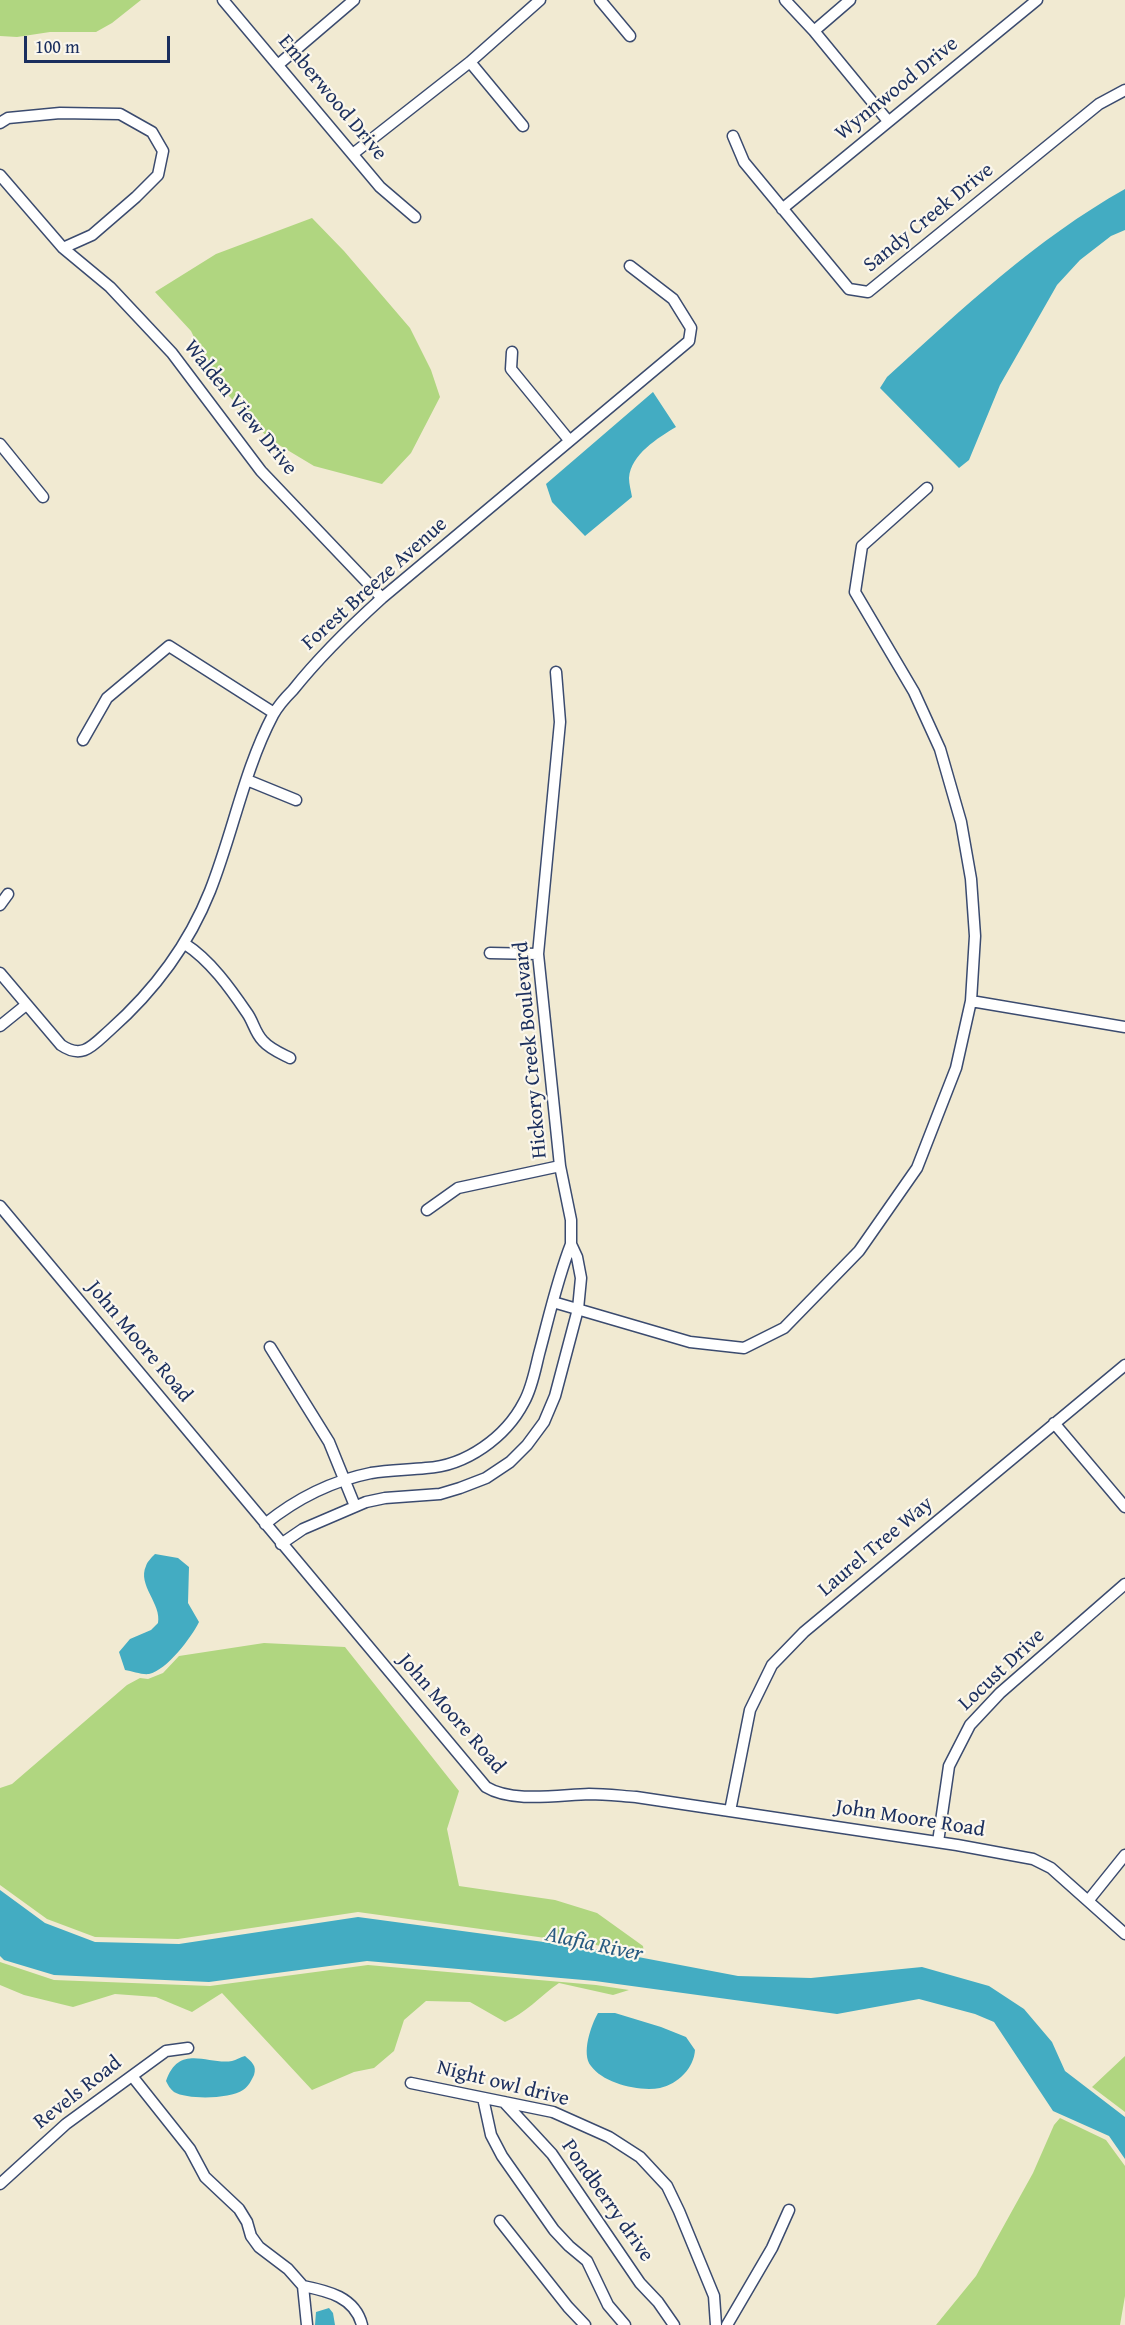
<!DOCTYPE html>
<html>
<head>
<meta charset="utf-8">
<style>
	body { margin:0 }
	#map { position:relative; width:1125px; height:2325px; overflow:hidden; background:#f1ead2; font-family:"Gentium Book Plus",serif }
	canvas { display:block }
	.scale { position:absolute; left:24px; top:36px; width:146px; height:27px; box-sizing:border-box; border:3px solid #1b2f5e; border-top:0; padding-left:8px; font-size:18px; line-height:21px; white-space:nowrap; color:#1b2f5e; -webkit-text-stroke:4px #fbf7ec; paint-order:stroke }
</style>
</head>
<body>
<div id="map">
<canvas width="1125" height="2325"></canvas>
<div class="scale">100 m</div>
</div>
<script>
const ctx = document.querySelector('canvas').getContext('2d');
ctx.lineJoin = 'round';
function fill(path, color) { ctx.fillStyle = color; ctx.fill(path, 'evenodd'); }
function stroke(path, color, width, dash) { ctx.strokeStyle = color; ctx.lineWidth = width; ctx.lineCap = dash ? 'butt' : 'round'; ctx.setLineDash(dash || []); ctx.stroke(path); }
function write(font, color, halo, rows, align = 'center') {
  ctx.font = font + ' "Gentium Book Plus",serif'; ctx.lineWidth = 4.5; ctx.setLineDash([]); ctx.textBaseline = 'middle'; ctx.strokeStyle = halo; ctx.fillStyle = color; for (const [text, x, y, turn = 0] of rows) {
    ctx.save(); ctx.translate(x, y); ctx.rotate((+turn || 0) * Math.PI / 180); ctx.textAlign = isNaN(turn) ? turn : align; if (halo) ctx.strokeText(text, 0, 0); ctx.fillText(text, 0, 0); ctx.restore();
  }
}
fill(new Path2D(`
	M0,0H141L112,23L96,32H50L17,37L0,36Z
	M312,218L344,251L410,328L431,370L440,397L411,453L382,484L314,466L269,439L216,382L191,331L155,292L216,254Z
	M264,1643L345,1647L459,1791L447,1829L459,1886L555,1900L597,1913L643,1946L644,1954L596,1945L358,1912L178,1939L95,1937L47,1919L0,1885V1788L12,1784L127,1685L140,1678L148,1679L163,1673L179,1656Z
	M0,1962L54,1980L210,1986L368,1965L596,1985L629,1990L613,1995L559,1983C540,1996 525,2014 505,2022L470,2002L426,2001L404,2020L394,2051L374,2068L354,2072L312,2090L222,1993L192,2012L156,1997L115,1994L73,2007L24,1995L0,1985Z
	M1125,2056V2112L1092,2087Z
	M1060,2118L1106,2140L1125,2166V2296L1120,2325H936L976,2276L1033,2173L1054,2125Z`), '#b0d680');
fill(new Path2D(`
	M1125,189V230L1111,236L1080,260L1057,285L1000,385L969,460L959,468L880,388L887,377C962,309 1036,239 1125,189Z
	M653,392L676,427C658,438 631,454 629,478C629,484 631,491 632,497L585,536L552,502L546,484Z
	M155,1554L178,1558L189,1567L188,1603L199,1622C191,1638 167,1670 149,1674C142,1675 132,1671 125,1670L119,1652L130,1639L151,1630L158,1623C162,1604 137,1585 146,1566C147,1562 152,1557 155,1554Z
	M0,1890L45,1923L95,1942L179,1944L358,1917L596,1949L738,1976L811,1978L922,1967L989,1986L1024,2009L1052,2042L1065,2071L1125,2117V2159L1109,2136L1053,2111L994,2022L975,2014L919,1999L837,2014L595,1981L367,1961L209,1982L54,1975L4,1960L0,1956Z
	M598,2013H615L661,2027L686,2037L695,2050C694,2068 678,2084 660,2088C639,2092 603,2083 591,2066C581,2054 591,2025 598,2013Z
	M245,2056C252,2062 257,2066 254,2075C251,2081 249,2086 243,2090C230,2099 188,2100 174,2092C170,2089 168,2085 166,2081C179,2043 208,2065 232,2061C236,2060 241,2057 245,2056Z
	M329,2308L333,2313L335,2325H315L316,2312Z`), '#43acc2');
const minor = new Path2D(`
	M223,0L380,187L415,217
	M600,0L630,36
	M785,0L814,31L888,121
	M814,31L850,0
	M470,62L523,126
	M279,64L354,0
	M0,123L8,118L60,113L120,114L152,132L163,151L158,175L136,197L92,235L63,248
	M733,136L744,162L849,289L868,292L1099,104L1125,90
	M354,153L470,62L540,0
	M0,175L63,248L110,287L172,353L261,471L382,598
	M782,209L1037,0
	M512,352L511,369L569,440
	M0,444L43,497
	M83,740L107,698L169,646L274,713
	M247,780L296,800
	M0,905L8,894
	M185,944C210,960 230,988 247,1013C253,1021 255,1033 263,1041C270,1049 280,1053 290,1058
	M490,953L538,954
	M0,973L61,1045C83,1060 93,1045 110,1030C154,991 188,946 210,891C233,833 244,770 273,715C278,706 286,697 293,690C320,656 350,627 382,598L689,341L691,328L673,299L630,266
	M971,1001L1125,1027
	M0,1026L26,1005
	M0,1206L486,1787C512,1803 558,1795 589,1794C605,1794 621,1796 636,1797L957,1845L1033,1859L1051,1868L1125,1934
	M427,1210L458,1188L560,1166
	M553,1302L690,1342L744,1348L784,1328L859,1251L917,1168L956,1068L971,1001L975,936L971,879L961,822L940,749L914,692L855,592L862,546L927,488
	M270,1347L329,1442L355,1506
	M1054,1423L1125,1507
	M265,1524C296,1499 331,1481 371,1473C389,1470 407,1470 426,1468C466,1466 506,1437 524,1402C532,1388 535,1370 539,1354C549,1317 557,1280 571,1244
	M281,1544L303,1529L366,1502L385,1498L440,1494L460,1488L486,1478L510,1462L527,1445L544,1422L555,1396L578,1309L581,1278L577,1257L571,1244V1220L560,1166L538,954L560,722L556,672
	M730,1811L750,1710L772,1665L804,1632L1125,1365
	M938,1842L949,1766L970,1725L1000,1693L1125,1584
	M1088,1901L1125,1855
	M132,2076L190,2149L205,2177L239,2209L247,2222L251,2236L259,2247L288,2269L303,2286L307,2325
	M411,2083L553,2112L609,2137L640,2157L667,2186L679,2211L714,2296L716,2325
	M483,2098L491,2135L502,2156L554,2230L569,2246L587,2261L608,2305L625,2325
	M504,2102L552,2154L640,2283L658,2302L674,2325
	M0,2184L66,2124L166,2051L188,2048
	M500,2221L568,2307L585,2325
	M303,2286C328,2291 355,2297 362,2325
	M727,2325L772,2248L789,2210`);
stroke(minor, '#3b4b6f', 13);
stroke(minor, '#fff', 10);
write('21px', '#1b2f5e', '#fbf7ec', [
	["Wynnwood Drive",897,89,-39],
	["Emberwood Drive",332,98,50],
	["Sandy Creek Drive",929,218,-39],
	["Walden View Drive",240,408,51],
	["Forest Breeze Avenue",375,584,-42],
	["Hickory Creek Boulevard",531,1050,-95],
	["John Moore Road",139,1342,50],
	["Laurel Tree Way",876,1547,-40],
	["Locust Drive",1002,1670,-43],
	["John Moore Road",451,1714,49],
	["John Moore Road",910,1819,9],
	["Night owl drive",503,2084,14],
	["Revels Road",78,2093,-38],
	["Pondberry drive",607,2201,55]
]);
write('italic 22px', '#295b81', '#fbf7ec', [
	["Alafia River",594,1945,12]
]);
</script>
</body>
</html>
